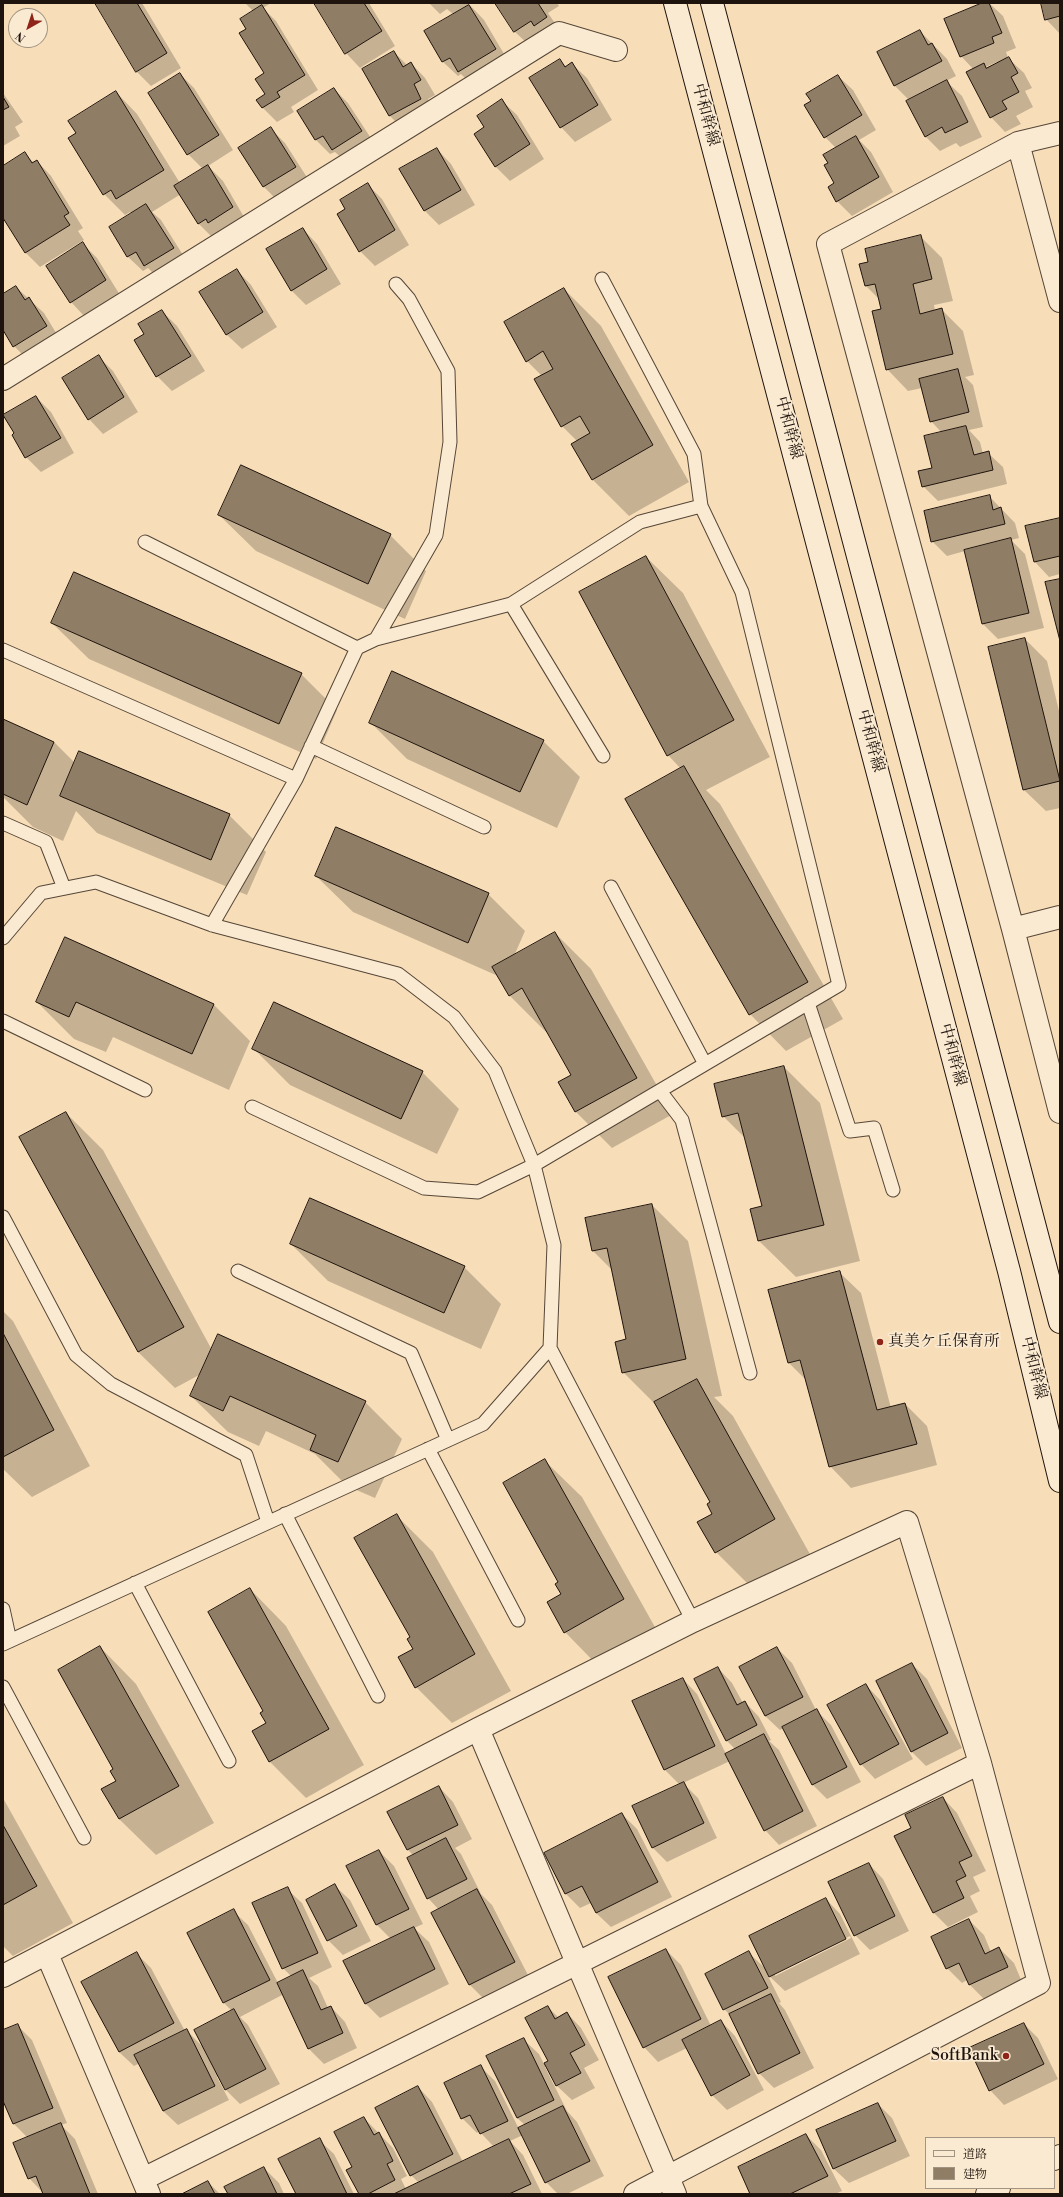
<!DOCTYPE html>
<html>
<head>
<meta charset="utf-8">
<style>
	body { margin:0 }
	#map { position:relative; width:1063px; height:2197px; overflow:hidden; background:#f8deb8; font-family:"Libre Bodoni","Noto Serif JP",serif }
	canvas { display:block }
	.frame { position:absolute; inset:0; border:4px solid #1f140d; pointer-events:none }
	.legend { position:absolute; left:925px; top:2137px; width:130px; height:52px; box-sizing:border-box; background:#faead1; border:1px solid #a29483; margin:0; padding:5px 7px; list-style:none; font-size:12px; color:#1f140d }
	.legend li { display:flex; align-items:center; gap:8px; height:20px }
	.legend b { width:20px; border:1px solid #a29483 }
	.north { position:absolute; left:8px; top:8px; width:40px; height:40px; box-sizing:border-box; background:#faead1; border:1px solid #a29483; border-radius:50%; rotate:219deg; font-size:11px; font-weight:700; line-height:16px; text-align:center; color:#1f140d }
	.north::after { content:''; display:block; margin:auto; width:14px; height:18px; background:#8f2418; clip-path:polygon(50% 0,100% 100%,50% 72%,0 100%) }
</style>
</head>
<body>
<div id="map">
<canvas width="1063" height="2197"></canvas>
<div class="frame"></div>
<ul class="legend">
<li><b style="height:5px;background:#faead1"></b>道路</li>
<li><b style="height:11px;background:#907d66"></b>建物</li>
</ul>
<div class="north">N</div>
</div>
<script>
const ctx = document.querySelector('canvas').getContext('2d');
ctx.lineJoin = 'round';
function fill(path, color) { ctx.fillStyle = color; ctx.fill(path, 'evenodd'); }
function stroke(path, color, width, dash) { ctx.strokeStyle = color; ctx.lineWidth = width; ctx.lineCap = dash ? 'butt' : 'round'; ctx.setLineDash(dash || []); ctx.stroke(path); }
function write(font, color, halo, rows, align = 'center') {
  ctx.font = font + ' "Libre Bodoni","Noto Serif JP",serif'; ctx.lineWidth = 3.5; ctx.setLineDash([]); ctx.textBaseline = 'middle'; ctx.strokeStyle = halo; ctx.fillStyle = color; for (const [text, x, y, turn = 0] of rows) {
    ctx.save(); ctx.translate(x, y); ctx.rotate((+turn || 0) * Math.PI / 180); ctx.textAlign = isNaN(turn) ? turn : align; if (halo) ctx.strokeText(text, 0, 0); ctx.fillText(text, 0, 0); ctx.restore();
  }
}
fill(new Path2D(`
	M96,3H142L181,68L151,86L136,71Z
	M245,3H271L263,8L276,21L318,90L291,107L294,112L277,122L262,107L266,94L265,74L247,29L253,11Z
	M315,3H369L395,46L360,68L346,53Z
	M429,3H468L484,20L510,64L473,86L461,74L458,76L443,62L425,32L454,15L447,9L440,14Z
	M496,3H557L559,6L548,13L561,32L530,46L515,32Z
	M985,3H989L1003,16L1016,48L1006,52L1008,58L1024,73L1032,88L1025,91L1033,107L1016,116L1021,124L1005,132L991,117L974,70L961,56ZM997,62V64L988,69L986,67Z
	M1042,3H1060V34L1046,19Z
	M920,31L947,59L956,76L946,81L962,96L982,137L960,147L956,143L940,151L925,136L909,100L895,86L878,53Z
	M394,52L407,65L411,63L425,78L435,95L428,99L435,114L404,130L390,116L364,69Z
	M560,61L567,67L572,64L587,78L612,120L575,142L561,127Z
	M180,74L194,88L233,150L208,166L223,181L247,222L213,238L198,223L181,194L152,212L161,220L188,263L160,280L148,268L143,271L128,257L111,227L132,214L130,212L125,215L104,194L77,133L116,92L137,114L180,183L203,169L188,154Z
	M838,76L853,90L876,130L859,140L871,152L893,192L852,216L837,201L836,184L830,163L836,148L825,137L812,101Z
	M334,89L348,103L376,146L348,164L335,152L330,154L316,140L298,111Z
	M3,93L23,122L15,127L20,136L3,146Z
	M502,101L517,115L544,159L510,181L495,166Z
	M271,129L285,143L310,182L278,201L264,187L239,148Z
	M437,149L451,164L475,205L439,225L424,210Z
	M25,154L34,163L37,161L51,176L83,228L78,231L84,240L40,267L25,252L3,216V167Z
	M368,185L382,199L409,245L375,266L360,251L347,209Z
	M303,229L317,244L341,284L306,305L291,290Z
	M921,237L942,258L953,301L934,305L935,311L941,309L963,331L974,375L965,377L973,385L983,427L969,430L980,442L983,454L988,453L1003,467L1007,484L938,501L923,486L933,468L942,433L931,421L922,388L908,391L887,369L879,299L866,286L870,263Z
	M83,244L97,258L120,295L85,317L71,302Z
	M237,270L251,285L277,327L242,349L227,335L201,293Z
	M16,287L44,313L61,341L29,361L14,346L3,328V295Z
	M564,289L601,326L689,482L629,516L592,479L577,441L562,426L542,376L527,361Z
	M162,311L177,326L205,371L172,391L157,376L145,334Z
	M99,357L113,371L138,412L103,434L89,419Z
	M36,397L51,412L74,453L41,472L26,457L13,435Z
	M989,496L1015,523L1019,538L1011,540L1025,554L1044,628L998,639L983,624L965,551L947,556L932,541Z
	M219,515L390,535L426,571L405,619L256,551Z
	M1060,519V574L1049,577L1035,562L1026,527Z
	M646,557L683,593L770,757L706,790L720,804L843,1019L786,1051L750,1014L681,769L668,755Z
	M52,623L301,674L337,710L316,759L89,659Z
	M1025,639L1047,661L1060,715V808L1046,811L1024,790Z
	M3,720L54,742L75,763L229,815L266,852L247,895L97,833L76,811L63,841L33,827L3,797Z
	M370,722L543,741L580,777L557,828L407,759Z
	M316,876L488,894L525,931L514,956L555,933L591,969L673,1114L612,1148L576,1112L560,1083L572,1076L548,1031L546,1032L510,996L498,976L353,912Z
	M66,939L214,1005L250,1041L229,1090L113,1037L106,1052L74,1039L37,1002Z
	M254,1049L422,1072L459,1109L437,1154L290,1085Z
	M784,1067L820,1103L860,1261L796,1277L759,1241L751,1209L763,1206L745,1138L723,1116Z
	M66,1113L103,1150L212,1350L365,1402L402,1439L375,1498L347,1486L315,1454L266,1431L259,1446L228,1432L191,1396L201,1374L175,1388L138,1352L21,1137Z
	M652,1205L688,1241L722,1396L714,1397L733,1416L811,1556L752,1588L716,1552L711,1502L658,1407L623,1372L628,1340L613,1271L593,1251Z
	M291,1244L464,1267L501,1304L481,1349L328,1281Z
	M839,1272L861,1293L891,1408L905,1404L927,1426L937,1465L851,1488L830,1466L807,1381L789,1363Z
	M3,1311L13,1321L90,1466L32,1497L3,1469Z
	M545,1461L582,1497L660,1636L601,1669L565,1632L562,1594Z
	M397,1516L433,1552L511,1691L452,1723L416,1687L414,1649Z
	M250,1589L286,1626L364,1765L306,1798L269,1761L267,1723Z
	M100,1647L136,1684L214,1823L156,1855L119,1819L117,1781Z
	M777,1648L792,1663L816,1710L831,1725L861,1782L827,1799L813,1785L784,1728L780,1730L765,1716L740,1667Z
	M912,1664L927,1679L962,1748L926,1766L911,1751Z
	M718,1668L732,1683L743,1703L745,1702L759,1717L771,1740L769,1741L779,1750L817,1826L779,1845L765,1830L730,1761L683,1783L698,1798L717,1838L667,1862L652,1847L680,1785L665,1770L633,1702L683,1679L697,1694L726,1754L735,1749L727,1741Z
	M866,1685L880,1700L913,1759L875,1779L861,1764Z
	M439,1787L453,1802L472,1839L455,1848L461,1854L481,1894L492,1905L529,1977L484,1999L470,1985L432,1913L439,1910L428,1898L414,1856L408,1850L388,1812Z
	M3,1798L73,1923L13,1956L3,1946Z
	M943,1798L957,1813L986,1871L973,1877L980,1891L970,1896L978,1912L948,1927L933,1912L912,1828Z
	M622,1814L637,1829L672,1897L611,1927L596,1913L591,1903L580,1908L566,1894L545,1853Z
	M379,1851L394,1866L423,1924L414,1928L429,1942L449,1984L380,2018L365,2003L391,1939L377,1925L347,1867Z
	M869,1864L883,1879L909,1931L870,1950L855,1935Z
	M335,1886L350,1900L371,1941L343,1955L328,1940Z
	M287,1889L302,1903L332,1967L309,1978L318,1986L328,2008L331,2007L345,2022L357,2048L324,2064L309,2049L284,1994L240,2017L248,2025L280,2084L240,2104L226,2090L219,2076L217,2077L229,2100L178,2125L163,2111L140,2063L134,2066L119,2052L136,1953L151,1968L185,2031L186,2030L203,2047L232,2011L224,2003L189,1933L233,1911L248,1925L278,1983L292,1977L283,1968Z
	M826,1899L840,1914L860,1954L785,1991L767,1974L781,2002L779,2003L785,2010L814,2068L774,2088L759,2073L732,2017L724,2009L749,1953L767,1970ZM850,1936L851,1938L775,1976V1973Z
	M969,1920L984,1935L991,1952L999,1948L1014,1963L1022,1982L984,1999L970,1985L967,1980L962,1983L947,1968Z
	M666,1950L681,1965L711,2026L721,2021L735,2036L764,2090L727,2110L712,2095L687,2048L658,2062L644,2047Z
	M548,2007L559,2018L567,2013L581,2028L599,2060L584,2068L595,2088L572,2100L557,2086L547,2067H545L567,2111L577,2122L604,2176L567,2194H558L546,2182L523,2135L510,2141L523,2155L542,2194H360L353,2167L364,2118L393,2148L407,2176L401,2179L406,2189L419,2183L411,2175L418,2087L432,2102L463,2162L494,2147L479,2131L477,2133L462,2118L480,2066L495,2081L519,2129L525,2125L517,2118L524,2040L539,2054L544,2064L549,2061Z
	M1024,2024L1038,2038L1058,2079L1004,2105L990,2090Z
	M17,2025L32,2040L67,2123L61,2125L75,2139L98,2194H44L29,2178L28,2138L14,2124L3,2098V2031Z
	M878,2104L892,2118L910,2156L849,2183L834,2169L817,2131Z
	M806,2135L821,2150L842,2191L835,2194H751Z
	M319,2140L334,2154L354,2194H297Z
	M264,2168L279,2183L284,2194H229Z
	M208,2182L220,2194H184Z`), '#0003');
const building = new Path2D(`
	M95,3H137L167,53L136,72Z
	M314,3H364L382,31L345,54Z
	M495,3H538L547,17L534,26L531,21L514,32Z
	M982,3H989L1002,33L992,37L994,43L960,57L944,19Z
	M1041,3H1060V16L1045,20Z
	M262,5L305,75L277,92L280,97L262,108L256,100L265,94L255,79L264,73L239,33L246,29L240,19Z
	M469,5L496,49L458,72L450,58L442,62L424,31Z
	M920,30L928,45L932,43L942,61L894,86L877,52Z
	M394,51L403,67L411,62L421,80L414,84L421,99L389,116L362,69Z
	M1009,57L1018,73L1011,77L1019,92L1002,101L1007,109L990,118L966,72L984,63L986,68Z
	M560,59L565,67L572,62L598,105L560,128L529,78Z
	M180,73L219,135L187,155L148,93Z
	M838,75L862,115L824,138L804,105L811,101L806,94Z
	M947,80L968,122L945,133L942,127L925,137L906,101Z
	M334,88L362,131L332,150L323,136L315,140L297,111Z
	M116,91L164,170L116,199L111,190L103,195L68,138L76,133L68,121Z
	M3,97L9,107L3,110Z
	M502,99L530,144L495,167L474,134L484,127L477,116Z
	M271,127L296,167L263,187L238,148Z
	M856,136L879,177L836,202L828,187L834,183L824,165L828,163L823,155Z
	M437,148L461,190L424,211L399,169Z
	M25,152L32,163L37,160L69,213L64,216L70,225L25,253L3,218V166Z
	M208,165L233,207L208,223L206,219L198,224L174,186Z
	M368,183L395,230L359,252L337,214L345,209L340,200Z
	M146,204L174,248L144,266L136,252L127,257L109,227Z
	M303,228L327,269L291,291L266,249Z
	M921,235L932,279L913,284L920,314L942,308L953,354L886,370L872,311L881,309L875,284L865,286L859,264L868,262L865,249Z
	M83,242L106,280L70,303L46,266Z
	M237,269L263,312L226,335L199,292Z
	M16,286L25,300L29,297L47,326L13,347L3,330V294Z
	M564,288L653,445L592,480L571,444L590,433L580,416L561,427L534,379L553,369L543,351L526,362L504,322Z
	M162,310L191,356L156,377L134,340L144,334L138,324Z
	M99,355L124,397L88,420L62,378Z
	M958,369L969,412L930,422L919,379Z
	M36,396L61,438L25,458L12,435L14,433L3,415Z
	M966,426L974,455L989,451L993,470L922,487L918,471L932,468L924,436Z
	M241,465L391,534L368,584L218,515Z
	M990,495L993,510L1001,507L1005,524L931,542L924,511Z
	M1060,518V556L1034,562L1025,526Z
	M1011,538L1029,613L982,624L964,550Z
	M646,556L734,720L667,756L579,592Z
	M74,572L302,673L279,724L51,623Z
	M1060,579V641L1045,582Z
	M1025,638L1060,781L1023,790L988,647Z
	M392,671L544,740L520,792L369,723Z
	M3,719L54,742L27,805L3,794Z
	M79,751L230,814L211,860L60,796Z
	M684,766L808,982L749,1015L625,799Z
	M336,827L489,893L468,943L315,876Z
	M555,932L637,1078L575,1112L558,1082L571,1075L522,988L509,996L492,967Z
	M65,937L214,1004L192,1054L76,1002L69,1017L36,1002Z
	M274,1002L423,1071L401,1119L252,1049Z
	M784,1066L824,1225L758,1241L750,1209L762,1206L738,1113L722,1117L714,1084Z
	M66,1112L184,1327L138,1352L19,1137Z
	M310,1198L465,1266L444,1313L290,1244Z
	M652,1204L686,1359L622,1373L615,1342L626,1339L607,1248L592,1251L585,1218Z
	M840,1271L877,1410L905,1403L917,1444L829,1467L800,1360L788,1363L768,1290Z
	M3,1333L54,1430L3,1457Z
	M218,1334L366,1401L338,1462L310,1450L316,1435L230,1396L223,1411L190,1396Z
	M697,1379L775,1519L715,1553L697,1522L712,1514L707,1504L710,1502L654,1402Z
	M545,1459L624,1599L564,1633L547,1602L561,1594L555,1584L558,1582L503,1483Z
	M397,1514L475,1654L415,1688L398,1657L413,1649L407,1639L410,1637L354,1538Z
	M250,1588L329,1729L269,1762L252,1731L266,1723L260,1713L263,1711L208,1612Z
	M100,1646L179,1786L119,1819L101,1789L116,1781L110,1771L113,1769L58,1670Z
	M777,1647L803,1697L765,1716L739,1667Z
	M912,1663L948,1733L911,1752L876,1681Z
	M718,1667L737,1705L745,1701L757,1725L726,1741L694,1679Z
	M683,1678L715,1746L664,1770L632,1701Z
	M866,1684L899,1744L860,1765L827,1705Z
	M817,1709L847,1767L812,1785L782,1727Z
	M764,1734L803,1811L764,1831L725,1754Z
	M684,1782L704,1823L652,1848L632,1806Z
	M439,1786L458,1825L407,1850L387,1812Z
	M943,1797L972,1856L959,1862L966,1876L956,1881L964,1898L933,1913L894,1836L911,1828L905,1815Z
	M622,1813L658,1882L596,1913L582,1886L565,1894L544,1853Z
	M3,1825L37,1886L3,1905Z
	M446,1838L467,1879L427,1899L407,1858Z
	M379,1850L409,1909L376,1925L346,1866Z
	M869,1863L895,1916L854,1936L828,1882Z
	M335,1884L357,1926L327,1941L306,1900Z
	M288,1887L318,1953L282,1969L252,1903Z
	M477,1889L515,1962L469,1985L431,1913Z
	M826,1898L846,1939L769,1977L749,1936Z
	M234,1909L270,1980L223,2003L187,1933Z
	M969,1919L985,1954L999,1947L1008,1967L969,1985L959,1963L946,1969L931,1937Z
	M414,1927L435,1969L365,2004L343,1961Z
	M666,1949L701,2019L643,2048L608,1977Z
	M749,1951L768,1988L723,2010L705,1974Z
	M137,1952L174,2023L119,2052L81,1982Z
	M303,1970L321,2010L331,2006L343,2033L308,2049L277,1983Z
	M771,1994L800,2053L758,2074L729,2014Z
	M548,2006L555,2019L567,2012L585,2045L570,2053L581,2073L556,2086L544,2063L548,2061L525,2018Z
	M234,2009L266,2069L225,2090L194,2030Z
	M721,2020L750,2075L711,2096L682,2040Z
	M1024,2023L1044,2064L989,2091L969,2048Z
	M18,2024L53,2108L13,2124L3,2101V2030Z
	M187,2029L215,2086L163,2111L134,2055Z
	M524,2038L554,2100L517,2118L486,2056Z
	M481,2065L508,2121L480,2134L470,2115L461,2119L444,2083Z
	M418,2086L453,2154L410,2176L375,2108Z
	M878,2103L896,2141L833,2169L816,2130Z
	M563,2106L590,2161L545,2183L518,2128Z
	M364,2117L374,2135L379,2132L393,2161L387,2164L395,2180L368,2194H359L346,2170L352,2167L334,2132Z
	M61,2123L90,2194H43L36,2176L28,2179L13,2143Z
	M806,2134L828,2176L790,2194H750L738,2167Z
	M320,2138L347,2194H296L278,2159Z
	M509,2139L531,2184L509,2194H394Z
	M264,2167L277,2194H228L224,2187Z
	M208,2181L215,2194H182Z`);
fill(building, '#907d66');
stroke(building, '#1f140d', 1);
const service = new Path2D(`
	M145,542L357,648
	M511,604L603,756
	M376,639L436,535L450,442L448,371L409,299L396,284
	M3,650L296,779
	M311,746L484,827
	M3,823L46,842L64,888
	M611,887L705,1064
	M212,925L296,779L357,648L376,639L511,604L640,522L701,506
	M3,938L41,893L96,882L212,925L398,974L454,1017L495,1071L534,1165L554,1245L550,1348L693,1621
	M808,1003L850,1131L874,1128L893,1190
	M3,1021L145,1090
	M660,1091L682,1120L750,1373
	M252,1107L424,1188L478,1192L534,1165L839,985L742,592L701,506L694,454L602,279
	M3,1217L76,1355L111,1384L246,1455L268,1522
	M238,1271L411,1353L448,1440
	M428,1449L518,1620
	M285,1514L378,1696
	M135,1583L229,1761
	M3,1609L10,1641
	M3,1644L483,1424L550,1348
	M3,1687L84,1838`);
const minor = new Path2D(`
	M1060,133L1018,143L828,244L1013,929L1060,1112
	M1018,143L1060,301
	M3,379L559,33L616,50
	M1013,929L1060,917
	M478,1729L675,2194
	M47,1954L149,2194
	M3,1976L478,1729L693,1621L907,1522L980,1763L1039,1983L635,2194
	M143,2179L980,1763`);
const tertiary = new Path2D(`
	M1054,2159L1060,2156
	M987,2194L999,2188`);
const secondary = new Path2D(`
	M675,3L1009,1271L1060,1481
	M712,3L1060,1322`);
stroke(service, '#554638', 15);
stroke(minor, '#554638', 24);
stroke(tertiary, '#554638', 24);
stroke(secondary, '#1f140d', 24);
stroke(service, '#faead1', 13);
stroke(minor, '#faead1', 22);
stroke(tertiary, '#faead1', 22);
stroke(secondary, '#faead1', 22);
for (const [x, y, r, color] of [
	[880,1342,4,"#8f2418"],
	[1006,2056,4,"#8f2418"]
]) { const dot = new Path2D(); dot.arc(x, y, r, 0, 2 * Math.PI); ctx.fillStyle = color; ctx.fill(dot); stroke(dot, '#faead1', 1.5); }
write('16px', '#1f140d', '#faead1', [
	["中和幹線",705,115,75],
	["中和幹線",788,428,75],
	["中和幹線",870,741,75],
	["中和幹線",952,1055,75],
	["中和幹線",1033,1368,76]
]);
write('16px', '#1f140d', '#faead1', [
	["真美ケ丘保育所",888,1342],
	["SoftBank",998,2056,"right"]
], 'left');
</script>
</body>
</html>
